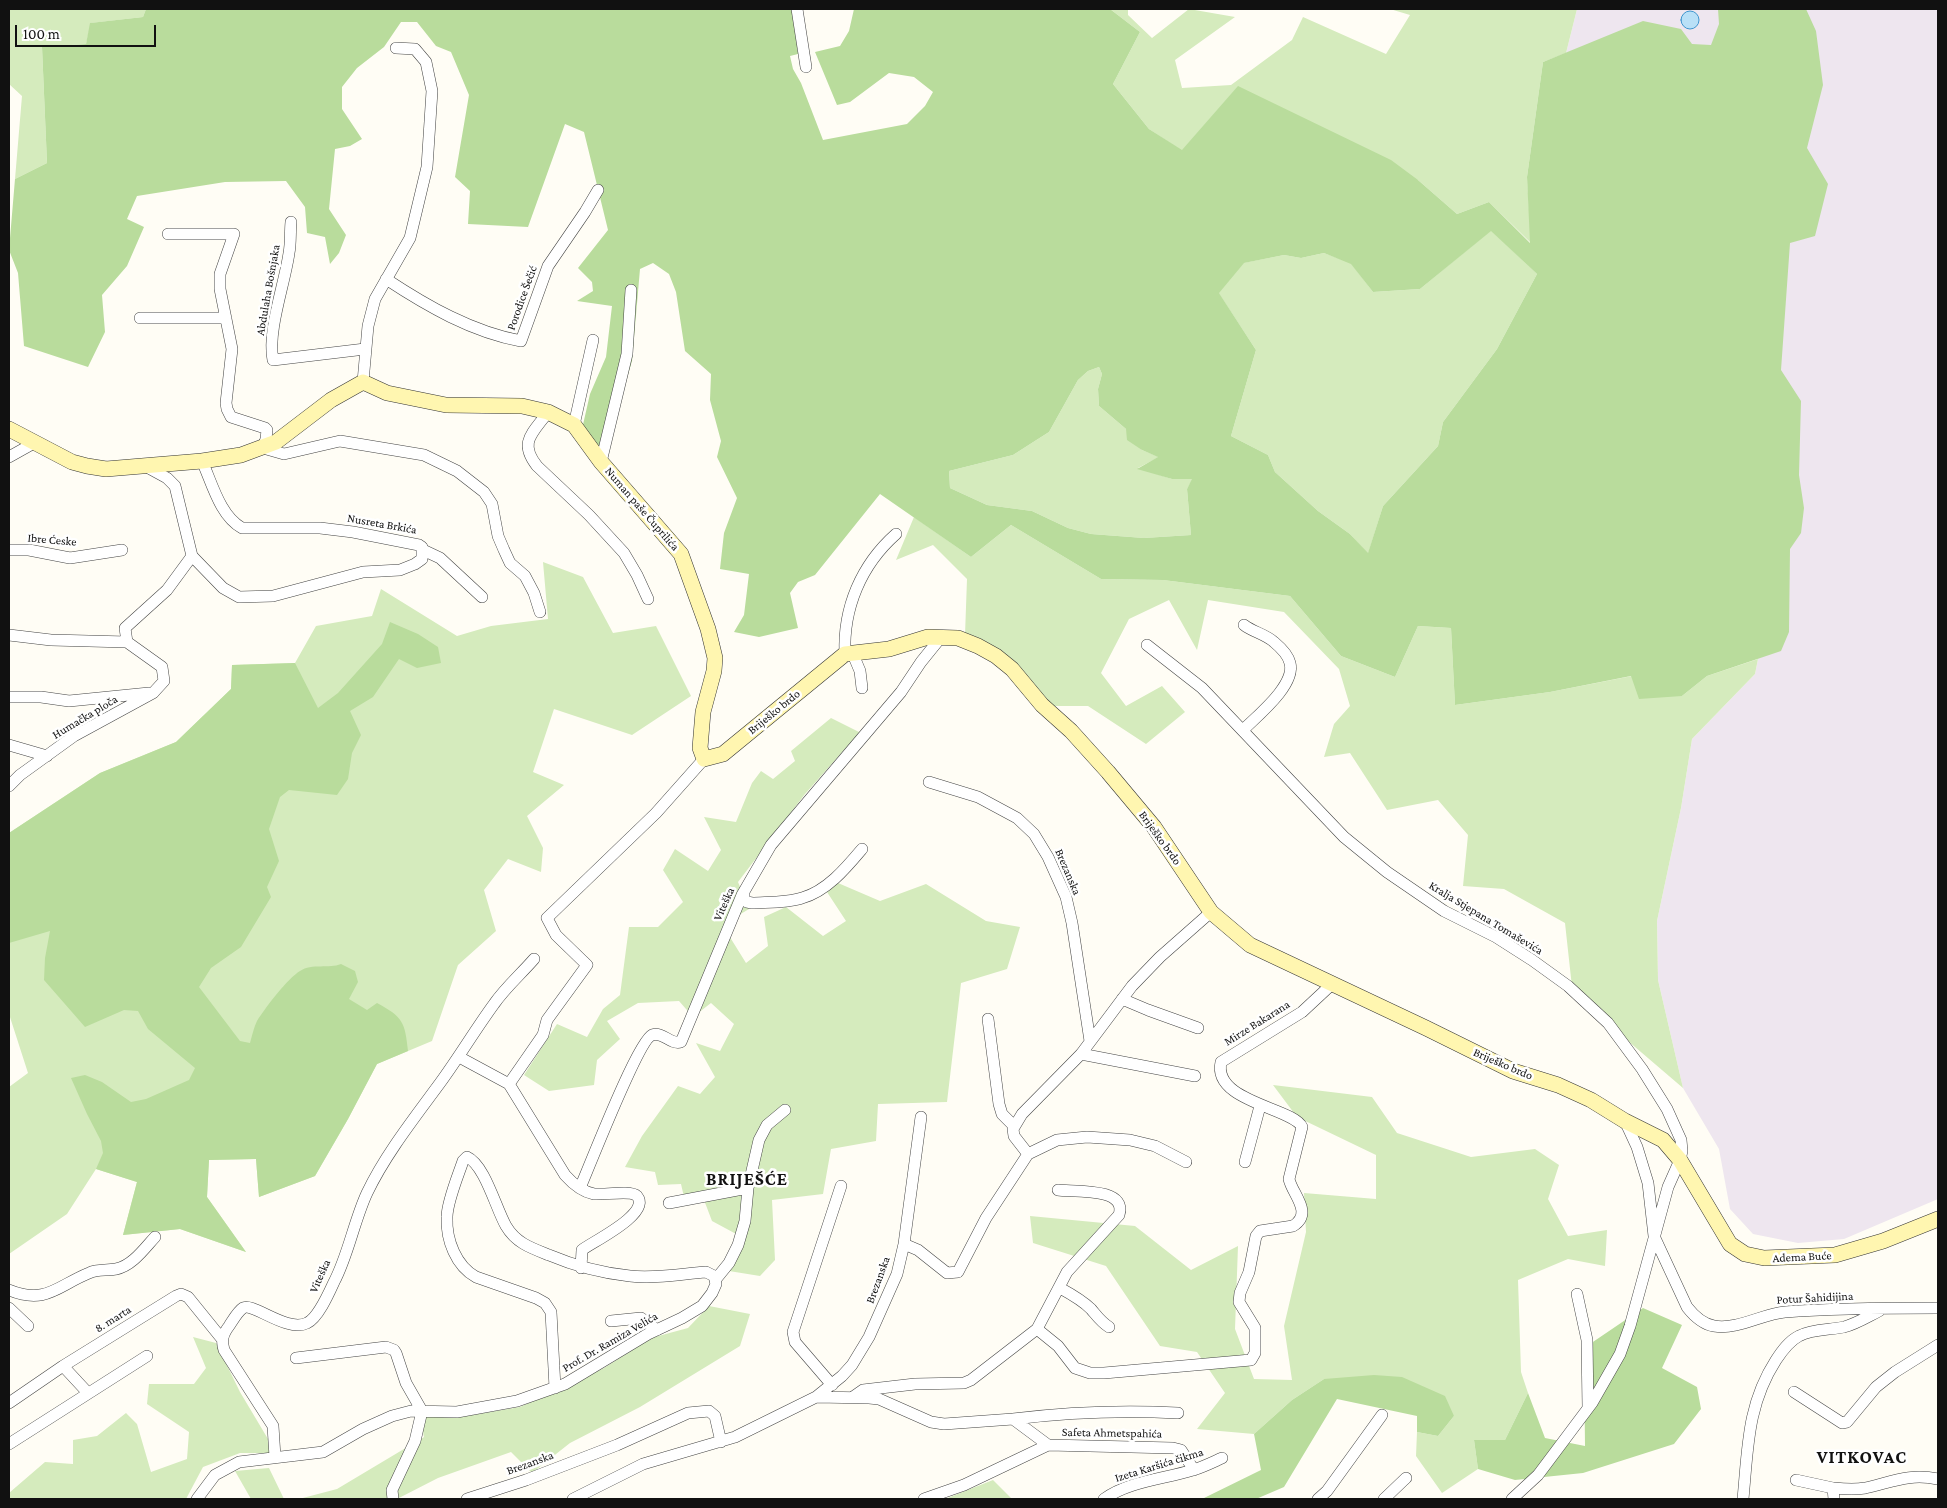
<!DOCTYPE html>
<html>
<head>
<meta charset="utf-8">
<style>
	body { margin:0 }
	#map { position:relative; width:1947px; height:1508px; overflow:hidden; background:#fffdf5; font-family:"Crimson Pro",serif }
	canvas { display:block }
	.frame { position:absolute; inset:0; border:10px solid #111; pointer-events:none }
	.scale { position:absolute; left:15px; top:25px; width:141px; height:22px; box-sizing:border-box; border:2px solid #111; border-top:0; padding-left:6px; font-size:15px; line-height:18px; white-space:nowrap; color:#111; -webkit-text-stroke:4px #fff; paint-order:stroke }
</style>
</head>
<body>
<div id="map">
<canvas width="1947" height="1508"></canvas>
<div class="frame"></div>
<div class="scale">100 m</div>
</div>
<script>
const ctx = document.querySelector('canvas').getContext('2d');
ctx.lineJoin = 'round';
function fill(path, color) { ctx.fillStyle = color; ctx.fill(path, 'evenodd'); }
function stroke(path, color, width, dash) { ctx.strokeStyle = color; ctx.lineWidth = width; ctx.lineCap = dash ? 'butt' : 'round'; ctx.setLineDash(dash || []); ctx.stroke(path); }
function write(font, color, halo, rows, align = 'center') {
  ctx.font = font + ' "Crimson Pro",serif'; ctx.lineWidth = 5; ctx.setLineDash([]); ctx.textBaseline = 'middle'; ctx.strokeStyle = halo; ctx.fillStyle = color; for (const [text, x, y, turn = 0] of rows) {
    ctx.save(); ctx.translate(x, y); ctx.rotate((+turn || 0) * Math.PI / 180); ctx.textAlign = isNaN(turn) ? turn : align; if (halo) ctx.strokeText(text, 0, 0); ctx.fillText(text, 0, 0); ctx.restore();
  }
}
fill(new Path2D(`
	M1577,9H1938V1199L1844,1239L1798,1243L1753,1234L1730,1209L1719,1149L1683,1088L1658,980L1657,921L1681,808L1692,739L1755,674L1758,659L1793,88L1566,53Z`), '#eee6ef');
fill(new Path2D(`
	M9,9H146L143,17L91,23L86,44L42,47L47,163L15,179L22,96L9,84Z
	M1110,9H1128V15L1152,38L1189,9L1235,17L1175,60L1182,88L1231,85L1292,40L1303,17L1386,54L1410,15L1390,9H1577L1566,53L1543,62L1527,177L1531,243L1489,202L1457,214L1418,180L1182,151L1149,129L1113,84L1140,32Z
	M1491,230L1537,274L1497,349L1443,422L1438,446L1383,506L1368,554L1350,534L1318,511L1275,472L1268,455L1231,436L1256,350L1218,292L1243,263L1284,255L1301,258L1324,253L1351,263L1373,292L1420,289Z
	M1099,367L1102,374L1098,389L1099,406L1126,429L1142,450L1159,457L1138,468L1172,479H1193L1187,489L1191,535L1144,538L1091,534L1068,528L1032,511L987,505L950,488L949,471L1013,455L1049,432L1078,380L1088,371Z
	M914,517L971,557L1011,525L1101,579L1163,580L1290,596L1341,656L1395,677L1418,626L1451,628L1455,705L1550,692L1632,676L1682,696L1707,676L1758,659L1755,674L1692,739L1681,808L1657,921L1658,980L1683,1088L1607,1023L1572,987L1565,923L1504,889L1463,886L1468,835L1438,800L1387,810L1350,753L1324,757L1334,724L1350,706L1339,669L1284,612L1208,600L1197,650L1169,600L1129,619L1101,673L1126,706L1162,686L1185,712L1146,744L1088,706H1043L965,635L967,579L933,545L896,560Z
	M543,562L583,577L613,633L656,626L691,696L632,735L554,709L533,772L564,785L527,816L543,848L541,872L508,859L484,890L496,931L458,965L432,1041L377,1064L348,1119L315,1176L259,1197L256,1159L209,1160L207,1197L246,1252L180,1229L123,1235L137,1182L96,1169L67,1214L9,1254V1087L28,1073L9,1014V833L100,773L176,742L231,689L232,665L295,663L316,626L372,616L381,589L457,636L491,626L548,619Z
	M831,718L871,738L844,750L805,794L738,882L749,909L729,921L728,934L746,963L768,946L764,917L786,907L823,936L846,921L827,892L838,883L880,901L926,884L986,921L1020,927L1007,969L961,983L947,1102L878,1104L876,1141L831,1149L823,1194L772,1200L775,1260L760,1276L729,1271L738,1235L712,1221L704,1200L684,1197L681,1184L658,1185L655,1172L625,1167L642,1136L678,1086L700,1094L715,1077L696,1043L720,1051L734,1024L711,1003L693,1017L679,1001L638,1003L607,1021L620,1039L597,1060L594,1085L549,1091L524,1075L557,1024L587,1037L603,1009L620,995L629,927H658L683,902L663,870L675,849L708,871L721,850L704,817L736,822L752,783L761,771L773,779L795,761L791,751Z
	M1273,1085L1372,1097L1397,1133L1471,1157L1535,1149L1559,1165L1548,1199L1568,1236L1607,1230L1605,1266L1568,1259L1518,1280L1521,1372L1528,1393L1505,1440H1474L1478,1469L1442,1493L1416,1456L1417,1432L1438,1436L1454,1416L1324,1379L1292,1400L1254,1434L1197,1429L1225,1393L1197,1352L1160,1346L1106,1266L1033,1243L1030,1216L1135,1226L1191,1270L1238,1246L1235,1329L1254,1379L1292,1380L1284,1326L1306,1232L1304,1193L1376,1199V1155L1297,1117Z
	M709,1306L750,1314L740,1346L640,1407L570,1443L532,1473L511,1452L438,1478L397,1499H299L337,1489L424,1437L420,1415L454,1418L520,1407L604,1368L651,1338L688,1328Z
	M193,1337L216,1343L240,1392L268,1439L271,1453H240L203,1467L186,1499H9V1493L45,1462L73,1464V1440L97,1436L126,1413L137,1424L151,1472L187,1459L189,1432L147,1404L149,1384H194L206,1368Z
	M269,1468L284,1499H251L235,1471Z
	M993,1480L1012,1499H945Z`), '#d5ebbd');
fill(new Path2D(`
	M146,9H793L798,54L790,56L793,69L801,83L823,140L907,124L925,106L933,92L914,77L889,73L850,102L837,105L815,52L840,46L849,31L854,9H1110L1140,32L1113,84L1149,129L1182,150L1238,86L1391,160L1418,180L1457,214L1489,202L1530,243L1527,177L1543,62L1643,21L1681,29L1692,44L1711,45L1719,24L1718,9H1806L1816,31L1823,85L1807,148L1828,184L1815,236L1790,243L1781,370L1801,401L1799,475L1804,508L1801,533L1790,549L1789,632L1781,651L1707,676L1682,696L1639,699L1631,676L1550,692L1455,705L1451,628L1418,626L1395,677L1341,656L1290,596L1163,580L1101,579L1011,525L971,557L880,494L815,575L798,582L790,593L798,628L759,637L734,632L744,615L749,574L720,569L724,533L737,498L717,457L721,441L710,400L711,374L685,351L676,292L669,274L653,263L640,269L632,361L603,458L582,429L590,394L606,357L612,306L577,301L593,291L592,282L578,268L608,230L584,132L565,124L528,227L468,224L470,191L455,177L469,95L451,52L436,46L417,22H401L384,47L357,68L342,87V109L362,139L350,146L335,149L329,209L346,235L339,253L330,264L325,237L307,233L305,207L286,181L225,182L137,196L127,219L144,227L127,266L102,295L105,332L88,367L24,346L18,273L9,250L15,179L47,163L42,47L86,44L90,23L143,17ZM1491,231L1537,274L1497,349L1443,422L1438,446L1383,506L1368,553L1350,534L1318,511L1275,472L1268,455L1231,436L1256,350L1219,293L1244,263L1284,255L1301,258L1324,253L1351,264L1373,292L1420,289ZM1099,367L1102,374L1098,389L1099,406L1126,429L1127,440L1142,450L1158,457L1137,469L1172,479H1192L1187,489L1191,535L1144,538L1091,534L1068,528L1032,511L987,505L950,488L949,471L1013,455L1049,432L1078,380L1088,371Z
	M390,622L418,634L438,647L441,663L417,668L399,659L373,697L350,711L361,735L352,753L348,779L337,795L289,790L280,797L269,829L279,861L267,887L271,897L241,947L211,968L199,987L240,1041L250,1043C252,1036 254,1027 257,1021C265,1008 288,978 300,971C312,963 329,969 341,964L355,971L358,982L349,999L367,1010L377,1003C403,1017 405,1022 408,1051L377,1064L348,1119L315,1176L259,1197L256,1159L209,1160L207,1197L246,1252L180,1229L123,1235L137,1182L96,1169L103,1153L101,1141L87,1114L71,1078L85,1075L102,1082L131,1102L146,1099L189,1080L195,1068L148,1029L138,1011L124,1010L85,1027L44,980L45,958L50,931L9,943V833L100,773L176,742L231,689L232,665L295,663L318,708L338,693L382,644Z
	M1643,1308L1682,1325L1662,1368L1697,1387L1701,1409L1674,1444L1583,1473L1515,1480L1478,1469L1474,1440H1505L1528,1393L1545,1438L1585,1446L1584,1348Z
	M1374,1375L1402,1377L1445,1396L1454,1416L1438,1436L1417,1432V1416L1337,1399L1284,1487L1256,1499H1202L1261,1470L1254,1434L1292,1400L1324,1379Z`), '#b9dc9c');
const water = new Path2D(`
	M1681 20a9 9 0 1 1 18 0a9 9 0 1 1-18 0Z`);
fill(water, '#b9e0f7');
stroke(water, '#3f96cf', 1);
const street = new Path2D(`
	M797,9L806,67
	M291,222C290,232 291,243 289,253C285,283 267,331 273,360L365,349
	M168,234H234L220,274V289L232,349L226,403L227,409L231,417L265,428L267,430L266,439L263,448L284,454L340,441L424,455L457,471L484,492L492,504L498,536L504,550L510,563L525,576L534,593L540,612
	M386,279C427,306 472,332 521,341L548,266L585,212L598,190
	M140,318H226
	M363,382L368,326L375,299L410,238L427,167L432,91L426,62L415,49L396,48
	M548,412C533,433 518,442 537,466L589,515L624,553L637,575L648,599
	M574,425L593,340
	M9,457L34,443
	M601,462L627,354L631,290
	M9,550H29L70,558L122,550
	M423,550L440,558L482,597
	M192,556L223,588L239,597L273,596L363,572L400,570L415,564L422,559V547L419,545L353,532L320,528H242C220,516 212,483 202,461
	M9,635L51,640L127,642
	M1147,645L1202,688L1344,837L1387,872L1444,911L1496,937L1532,960L1568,986L1608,1023L1642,1069L1667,1109L1681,1140L1682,1151L1680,1160L1668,1187L1630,1326L1620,1354L1592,1403L1538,1475L1512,1499
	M852,652L860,671L862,688
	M845,654C843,608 861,565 896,534
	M9,697H41L69,701L149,693
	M1243,730C1257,716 1296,685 1290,663C1288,654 1280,647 1274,642C1265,634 1253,632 1244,625
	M9,745L47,756
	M929,782L978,797L1017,818L1034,834L1048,857L1066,897L1072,923L1090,1041
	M9,786L20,775L74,736L153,693L164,681L162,667L127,642L125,628L167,590L192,556L175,486L167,478L145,466
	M744,892V899L747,902L752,903C768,902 787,903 802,898C827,891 846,868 862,849
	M1122,999L1148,1010L1198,1028
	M988,1019L999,1104L1002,1114L1014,1126
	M1081,1054L1195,1076
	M459,1057L509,1084L565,1175C573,1184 583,1192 594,1194C604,1195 631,1190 637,1196C652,1214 590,1243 582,1250L581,1268
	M509,1084L543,1035L547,1020L587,965L556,935L547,918L656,813L704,759
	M1625,1121L1637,1147L1648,1183L1654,1236L1687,1307C1694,1316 1702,1324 1714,1326C1738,1330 1762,1314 1785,1312C1836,1308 1887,1308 1938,1308
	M1028,1154L1014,1136L1013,1129L1022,1114L1081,1054L1132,986L1160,957L1211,912
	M1245,1162L1260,1106
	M580,1188C590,1165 638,1041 652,1035C663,1031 670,1045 681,1042L742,895L771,845L901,692L921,662L942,636
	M669,1203L748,1188
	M904,1244L918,1250L947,1273L958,1272L986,1218L1028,1154L1057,1140L1087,1137L1130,1140L1155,1146L1186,1162
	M716,1279L729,1263L738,1245L745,1221L748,1188L759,1140L767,1125L785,1110
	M1060,1288C1071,1294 1082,1300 1091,1309C1097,1316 1101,1322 1109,1327
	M9,1290C46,1305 57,1286 89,1273C98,1269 106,1271 116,1269C132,1266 144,1249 155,1237
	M1577,1294L1587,1340L1588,1408
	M9,1308L28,1326
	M611,1321L641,1318L657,1330
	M1037,1329L1067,1272L1119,1215C1128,1187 1073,1192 1058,1190
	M296,1358L386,1347L394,1350L396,1353L406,1383L422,1411L415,1441L392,1490L393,1499
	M63,1366L88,1393
	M832,1385L795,1342L793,1332L841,1186
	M1794,1392L1842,1423L1847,1422L1876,1387L1895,1372L1938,1345
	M816,1397L869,1398L879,1399L931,1422L944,1424L1013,1419L1048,1445
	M853,1397L863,1390L915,1384L964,1383L971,1380L1037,1329L1058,1346L1075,1368L1090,1373H1104L1251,1360L1255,1353V1328L1239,1302L1240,1293L1249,1272L1256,1236L1260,1231L1293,1226C1314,1213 1292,1194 1289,1179L1302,1127C1294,1108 1212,1102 1221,1062L1302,1012L1331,985
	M9,1403L63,1366L176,1296L181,1294L188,1297L222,1339
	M1013,1419C1070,1412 1121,1410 1178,1413
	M9,1444L147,1356
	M275,1457L273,1426L224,1350C221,1340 223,1334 229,1326C233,1320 238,1311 243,1308C253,1302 287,1333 307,1323C318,1318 329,1293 334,1282C348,1256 354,1221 367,1193C385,1155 415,1117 440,1083C459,1057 475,1030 494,1004C505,988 521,974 534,959
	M1796,1480L1833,1488
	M197,1499L215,1475L239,1462L323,1452L363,1429L392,1416L411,1411L457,1412L517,1401L565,1384L648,1334L682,1318L702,1306L712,1293L716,1284L714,1276L706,1272C681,1274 654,1279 630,1276C601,1273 575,1266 549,1255C531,1248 516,1243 506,1226C496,1209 485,1165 467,1157L463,1161C458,1176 447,1202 447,1217C446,1240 456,1266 476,1277L536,1298L545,1303L551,1312L555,1388
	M467,1499L526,1480L617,1445L688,1413L709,1411L715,1416L721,1442
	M573,1499L643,1464L735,1437L816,1397L842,1376L852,1365L869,1337L897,1274L904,1244L921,1117
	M924,1499L964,1485L1048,1445L1173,1448L1181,1450L1194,1470
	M1104,1499C1129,1481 1164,1479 1193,1470C1203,1467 1213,1462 1222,1458
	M1318,1499L1327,1491L1382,1415
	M1384,1499L1406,1478
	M1743,1499C1748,1448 1747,1405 1776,1360C1782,1351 1789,1341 1799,1336C1812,1329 1830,1330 1844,1327C1856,1324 1867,1317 1879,1311
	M1834,1499L1833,1488C1844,1489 1854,1490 1865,1488C1892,1482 1909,1473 1938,1479`);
const secondary = new Path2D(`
	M9,429L72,462L87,466L106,469L202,461L241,455L276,442L331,400L363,382L387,393L446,405L522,406L548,412L574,425L601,462L681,554L708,629L715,658L714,671L703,712L700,748L704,759L723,754L845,654L889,649L928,637L958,638L978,646L996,656L1012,669L1042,705L1071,731L1108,772L1154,827L1211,912L1250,945L1426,1028L1513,1071L1558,1085L1591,1100L1625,1121L1663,1140L1680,1160L1730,1244L1745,1254L1764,1258L1835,1255L1883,1241L1938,1219`);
stroke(street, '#444', 12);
stroke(secondary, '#333', 16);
stroke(street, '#fff', 11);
stroke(secondary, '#fff6b0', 15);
write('12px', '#111', '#fff', [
	["Abdulaha Bošnjaka",268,290,-80],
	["Porodice Šečić",522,298,-70],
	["Numan paše Čuprilića",642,509,49],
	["Nusreta Brkića",382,524,10],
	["Ibre Ćeske",52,540,5],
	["Briješko brdo",774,712,-39],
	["Humačka ploča",85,717,-31],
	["Briješko brdo",1160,838,54],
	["Brezanska",1068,872,67],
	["Viteška",724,904,-66],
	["Kralja Stjepana Tomaševića",1486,918,31],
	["Mirze Bakarana",1257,1023,-32],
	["Briješko brdo",1503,1064,23],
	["Adema Buće",1802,1257,-3],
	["Viteška",320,1276,-66],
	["Brezanska",878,1280,-70],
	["Potur Šahidijina",1815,1298,-3],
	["8. marta",113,1319,-32],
	["Prof. Dr. Ramiza Velića",610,1342,-30],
	["Safeta Ahmetspahića",1112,1433,1],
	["Brezanska",530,1463,-20],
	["Izeta Karšića čikma",1159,1465,-17]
]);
ctx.letterSpacing = '1px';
write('bold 18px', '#111', '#fff', [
	["BRIJEŠĆE",747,1179],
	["VITKOVAC",1862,1457]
]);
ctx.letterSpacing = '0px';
</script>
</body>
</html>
